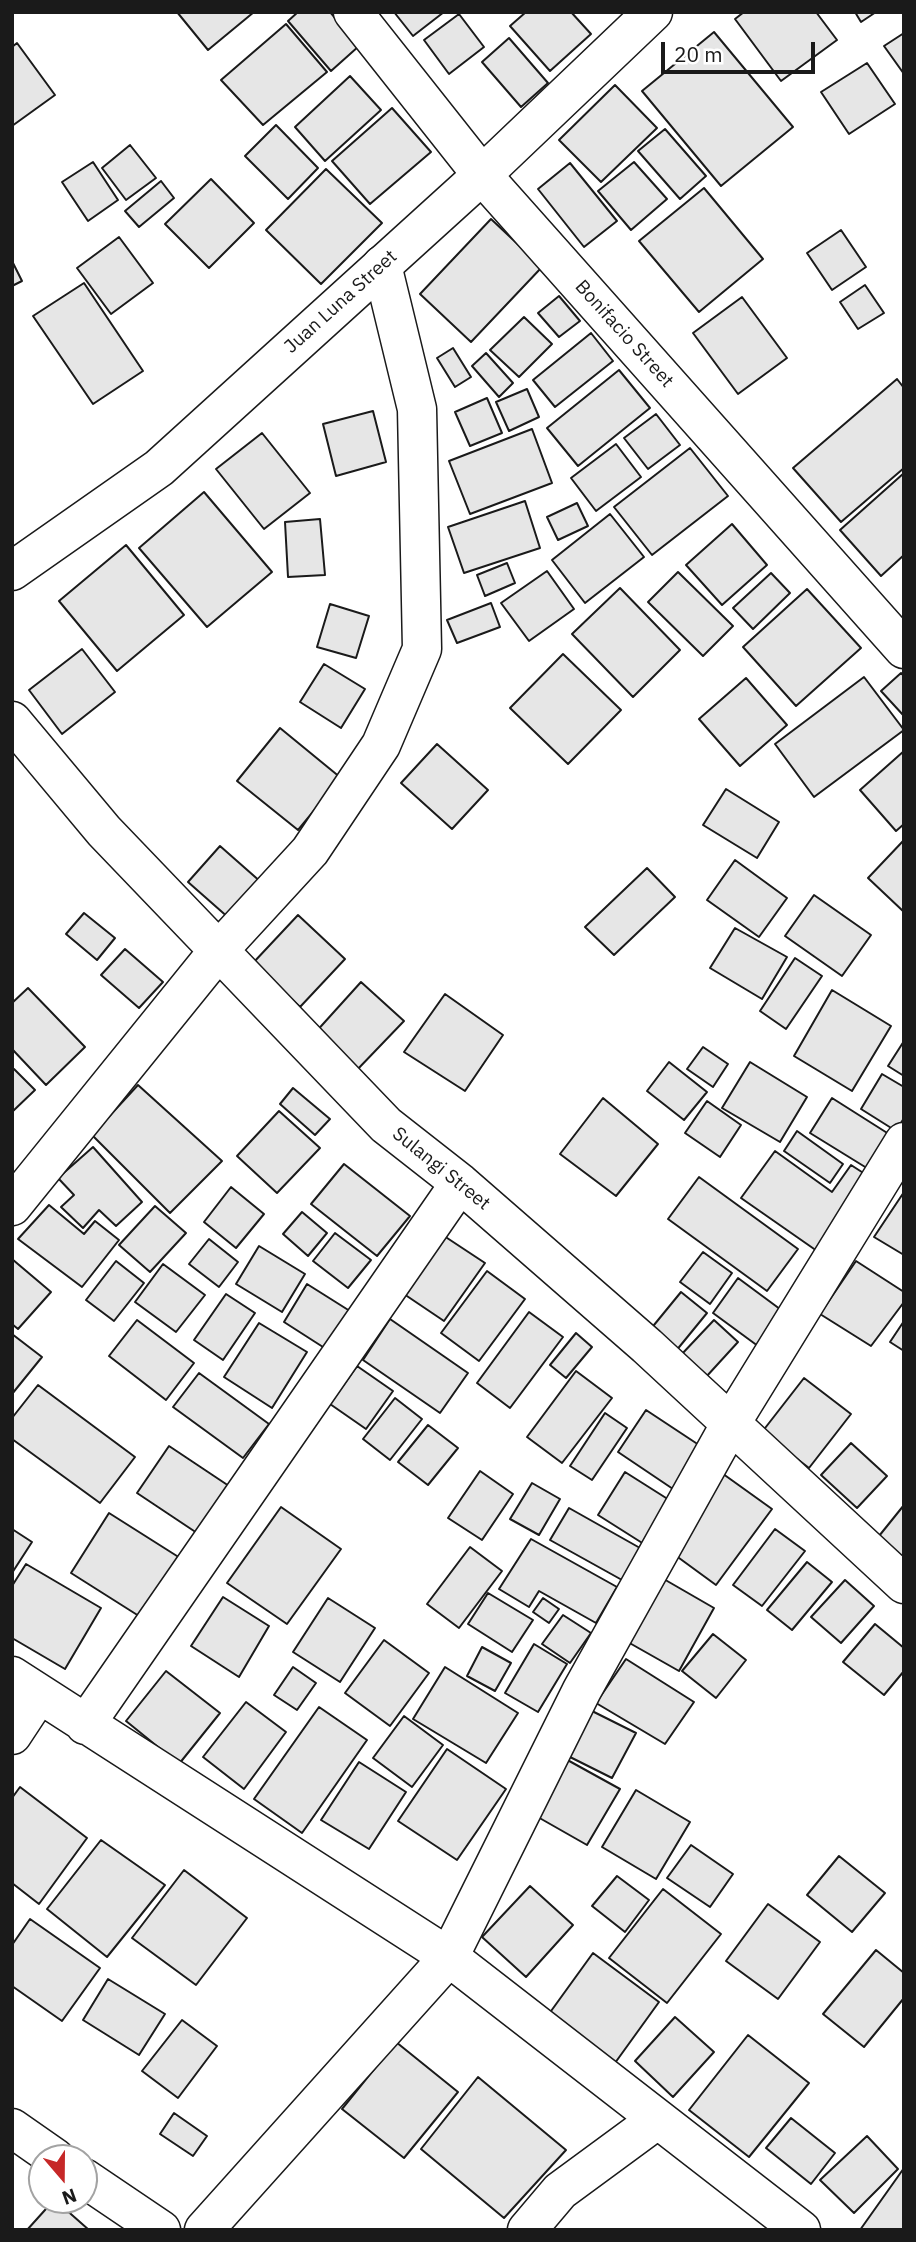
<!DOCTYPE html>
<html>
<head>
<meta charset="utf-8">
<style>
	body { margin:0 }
	#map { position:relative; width:916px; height:2242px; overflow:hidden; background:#fff; font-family:"IBM Plex Sans",sans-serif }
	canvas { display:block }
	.frame { position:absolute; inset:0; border:14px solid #1a1a1a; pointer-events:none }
	.north { position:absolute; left:28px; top:2144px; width:70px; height:70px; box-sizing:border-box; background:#fff; border:2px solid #a3a3a3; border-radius:50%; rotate:160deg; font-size:19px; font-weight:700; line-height:28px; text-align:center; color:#1a1a1a }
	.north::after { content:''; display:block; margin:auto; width:24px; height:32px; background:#c62828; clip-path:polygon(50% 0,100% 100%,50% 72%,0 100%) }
	.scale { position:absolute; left:661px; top:42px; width:154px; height:32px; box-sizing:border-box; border:4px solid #1a1a1a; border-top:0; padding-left:9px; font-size:21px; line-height:24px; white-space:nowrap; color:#1a1a1a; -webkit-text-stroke:5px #fff; paint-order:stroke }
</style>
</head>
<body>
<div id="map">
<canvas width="916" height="2242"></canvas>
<div class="frame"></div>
<div class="north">N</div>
<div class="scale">20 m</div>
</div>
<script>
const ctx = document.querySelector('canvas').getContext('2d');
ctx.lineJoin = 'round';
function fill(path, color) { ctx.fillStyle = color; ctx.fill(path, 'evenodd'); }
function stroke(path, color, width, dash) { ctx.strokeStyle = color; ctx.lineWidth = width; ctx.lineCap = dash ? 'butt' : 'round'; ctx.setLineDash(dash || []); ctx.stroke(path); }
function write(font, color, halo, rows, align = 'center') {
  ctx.font = font + ' "IBM Plex Sans",sans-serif'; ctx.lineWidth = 5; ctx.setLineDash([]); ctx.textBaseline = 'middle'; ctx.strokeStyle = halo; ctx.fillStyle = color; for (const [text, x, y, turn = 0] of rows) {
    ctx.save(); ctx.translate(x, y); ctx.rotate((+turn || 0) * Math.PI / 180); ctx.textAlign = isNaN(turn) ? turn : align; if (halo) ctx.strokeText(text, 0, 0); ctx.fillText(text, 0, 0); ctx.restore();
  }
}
const building = new Path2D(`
	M177,12H254L208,50Z
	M298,12H330L359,46L331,71L288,21Z
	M394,12H444L413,36Z
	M526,12H571L591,34L550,71L510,26Z
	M744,12H816L837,40L781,81L735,19Z
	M855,12H876L861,22Z
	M459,14L484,47L449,74L424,40Z
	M286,24L327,72L263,125L221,80Z
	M714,32L793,127L721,186L642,91Z
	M904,33V74L884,46Z
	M509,38L548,83L521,107L482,62Z
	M17,43L55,95L12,126V47Z
	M867,63L895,104L849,134L821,92Z
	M350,76L381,110L325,161L295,127Z
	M615,85L657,128L601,182L559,140Z
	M392,108L431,152L370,204L332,161Z
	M276,125L318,168L288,199L245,156Z
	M665,129L706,176L680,199L638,151Z
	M130,145L156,178L126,200L102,168Z
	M93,162L118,200L88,221L62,182Z
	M634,162L667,199L631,230L598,191Z
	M570,163L617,221L584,247L538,189Z
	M326,169L382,223L321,284L266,230Z
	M211,179L254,223L209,268L165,224Z
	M161,181L174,198L139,227L125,211Z
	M704,188L763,259L699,312L639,241Z
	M491,219L542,267L471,342L420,294Z
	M841,230L866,267L832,290L807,253Z
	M119,237L153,283L111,314L77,268Z
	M12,261L22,281L12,286Z
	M84,283L143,371L93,404L33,316Z
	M865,285L884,313L858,329L840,302Z
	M559,296L580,321L559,337L538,313Z
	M742,297L787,358L738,394L693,333Z
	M524,317L552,344L519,377L490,350Z
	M591,333L613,361L555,407L533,380Z
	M453,348L471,377L455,387L437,358Z
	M486,353L513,383L499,397L472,366Z
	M619,370L650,408L578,466L547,428Z
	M897,379L904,388V468L841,522L793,468Z
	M527,389L539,417L509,431L496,402Z
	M487,398L502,433L470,446L455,412Z
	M373,411L386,462L336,476L323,424Z
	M656,414L680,445L648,469L624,438Z
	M532,429L552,483L470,514L449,461Z
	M262,433L310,493L264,529L216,469Z
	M616,444L641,477L596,511L571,478Z
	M690,448L728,496L652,555L614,507Z
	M904,473V555L881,576L840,530Z
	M204,492L272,572L207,627L139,548Z
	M525,501L540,548L464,573L448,527Z
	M577,503L588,526L558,540L547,517Z
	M610,514L644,557L585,603L552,560Z
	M320,519L325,575L288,577L285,522Z
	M732,524L767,565L722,605L686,565Z
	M126,545L184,615L117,671L59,601Z
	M507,563L515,583L485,596L477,575Z
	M547,571L574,609L529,641L501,603Z
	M678,572L733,626L703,656L648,602Z
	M771,573L790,593L753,629L733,608Z
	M620,588L680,650L633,697L572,634Z
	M807,589L861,648L796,706L743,647Z
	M491,603L500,627L457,643L447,620Z
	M330,604L369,616L356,658L317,647Z
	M82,649L115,692L62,734L29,690Z
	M563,654L621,710L568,764L510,708Z
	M324,664L365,689L341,728L300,702Z
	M901,673L904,676V716L881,691Z
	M864,677L904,730L814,797L775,744Z
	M746,678L787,725L740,766L699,719Z
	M280,728L341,778L298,830L237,781Z
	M437,744L488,790L452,829L401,783Z
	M904,751V824L896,831L860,790Z
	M726,789L779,822L757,858L703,825Z
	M904,840V912L868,878Z
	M220,846L262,883L230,919L188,882Z
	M735,860L787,898L759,937L707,900Z
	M647,868L675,897L614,955L585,927Z
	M814,895L871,935L842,976L785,936Z
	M84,913L115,938L97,960L66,934Z
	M298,915L345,959L300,1007L253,963Z
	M735,928L787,957L762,999L710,968Z
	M125,949L163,982L139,1008L101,975Z
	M795,958L822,976L786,1029L760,1011Z
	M361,982L404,1021L355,1072L314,1034Z
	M28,988L85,1047L46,1085L12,1049V1003Z
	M832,990L891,1026L852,1091L794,1056Z
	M445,994L503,1035L465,1091L404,1052Z
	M904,1041V1076L888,1066Z
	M703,1047L728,1064L713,1087L687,1069Z
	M669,1062L707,1092L684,1120L647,1091Z
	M750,1062L807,1097L780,1142L722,1108Z
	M14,1069L35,1090L12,1112V1071Z
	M882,1074L904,1087V1118L896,1131L861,1109Z
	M138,1085L222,1161L170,1213L92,1135Z
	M293,1088L330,1119L315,1135L280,1104Z
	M603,1098L658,1144L616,1196L560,1154Z
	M832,1098L892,1136L870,1170L810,1133Z
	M707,1101L741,1125L720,1157L685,1133Z
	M279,1111L320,1148L277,1193L237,1156Z
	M797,1131L843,1164L830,1183L784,1151Z
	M93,1147L142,1202L116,1226L99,1210L83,1228L61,1207L74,1195L58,1178Z
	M775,1151L832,1192L851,1165L868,1176L817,1251L741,1198Z
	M344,1164L410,1216L377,1256L311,1204Z
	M699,1177L798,1249L767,1291L668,1219Z
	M231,1187L264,1214L236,1248L204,1222Z
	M904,1192V1255L874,1237Z
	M49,1205L84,1234L95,1221L119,1240L82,1287L18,1239Z
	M155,1206L186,1233L150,1272L119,1245Z
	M302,1212L327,1233L308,1256L283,1234Z
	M435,1230L485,1263L444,1321L395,1288Z
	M335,1233L371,1260L348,1288L313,1261Z
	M209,1239L238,1262L219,1287L189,1264Z
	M259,1246L305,1274L282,1312L236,1284Z
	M703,1252L732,1273L710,1304L680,1282Z
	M12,1259L51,1292L18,1329L12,1324Z
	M116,1261L144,1283L114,1321L86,1300Z
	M856,1261L904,1292V1302L871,1346L820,1314Z
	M163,1264L205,1295L176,1332L135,1302Z
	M487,1271L525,1299L479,1361L441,1333Z
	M738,1278L788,1315L762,1349L713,1313Z
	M307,1284L361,1318L337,1356L284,1322Z
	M681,1292L707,1313L671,1357L645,1336Z
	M226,1294L255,1313L223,1360L194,1340Z
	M529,1312L563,1337L510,1408L477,1383Z
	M390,1319L468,1373L440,1413L363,1360Z
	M137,1320L194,1363L166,1400L109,1356Z
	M714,1320L738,1342L706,1377L681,1355Z
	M904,1321V1351L890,1342Z
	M259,1323L307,1352L272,1408L224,1377Z
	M576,1333L592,1347L566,1378L550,1365Z
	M12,1334L42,1357L12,1394Z
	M357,1366L393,1391L366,1429L330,1404Z
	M576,1371L612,1398L562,1463L527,1437Z
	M199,1373L269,1424L243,1458L173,1407Z
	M804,1378L851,1414L809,1468L762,1432Z
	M38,1385L135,1457L100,1503L12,1439V1418Z
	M395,1398L422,1419L390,1460L363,1439Z
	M646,1410L702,1447L673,1489L618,1452Z
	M605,1413L627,1428L592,1480L570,1466Z
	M428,1425L458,1448L428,1485L398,1462Z
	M851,1443L887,1476L857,1508L821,1475Z
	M169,1446L232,1488L200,1535L137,1493Z
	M480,1471L513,1494L482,1540L448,1518Z
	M719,1471L772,1509L716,1585L664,1547Z
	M625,1472L674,1503L647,1546L598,1515Z
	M532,1483L560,1499L539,1535L510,1519Z
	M904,1505V1564L875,1541Z
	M281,1507L341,1549L287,1624L227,1583Z
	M569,1508L640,1548L622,1580L550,1540Z
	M109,1513L188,1563L150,1623L71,1573Z
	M12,1529L32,1542L12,1573Z
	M775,1529L805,1551L762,1606L733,1585Z
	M531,1539L617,1587L596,1623L539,1591L529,1607L499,1589Z
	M470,1547L502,1571L459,1628L427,1604Z
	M807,1562L832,1582L792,1630L767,1610Z
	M26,1564L101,1608L65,1669L12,1638V1586Z
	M662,1578L714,1608L679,1671L626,1641Z
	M845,1580L874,1606L841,1643L811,1617Z
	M488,1593L533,1620L512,1652L468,1624Z
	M223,1597L269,1626L239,1677L191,1646Z
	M328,1598L375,1628L340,1682L293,1652Z
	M543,1598L559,1609L549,1623L533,1612Z
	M563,1615L591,1633L570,1663L542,1644Z
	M875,1624L904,1648V1671L884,1695L843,1662Z
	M713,1634L746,1660L716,1698L682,1671Z
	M384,1640L429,1673L390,1726L345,1693Z
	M534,1644L567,1664L538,1712L505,1693Z
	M482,1647L511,1663L495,1691L467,1676Z
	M626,1659L694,1702L665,1744L596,1703Z
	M293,1667L316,1683L297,1710L274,1695Z
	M445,1667L518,1713L486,1763L413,1719Z
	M166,1671L220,1713L179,1764L126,1721Z
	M246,1702L286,1732L244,1789L203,1757Z
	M582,1706L636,1733L612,1778L558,1751Z
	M319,1707L367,1740L302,1833L254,1799Z
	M404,1716L443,1745L412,1787L373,1758Z
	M447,1749L506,1789L457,1860L398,1821Z
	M562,1757L620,1789L587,1845L529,1812Z
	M359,1762L406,1792L369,1849L321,1820Z
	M20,1787L87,1838L39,1904L12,1883V1798Z
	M636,1790L690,1822L656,1879L602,1847Z
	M101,1840L165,1885L107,1957L47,1909Z
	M691,1845L733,1874L710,1907L667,1878Z
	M839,1856L885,1893L852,1932L807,1895Z
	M184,1870L247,1918L196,1985L132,1938Z
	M617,1876L649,1900L625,1932L592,1906Z
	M530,1886L573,1925L526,1977L482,1937Z
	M663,1889L721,1934L667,2003L609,1958Z
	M768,1904L820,1942L778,1999L726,1961Z
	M30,1919L100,1968L62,2021L12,1986V1945Z
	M876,1950L904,1973V1998L864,2047L823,2014Z
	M593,1953L659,2002L615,2063L546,2018Z
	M108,1979L165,2014L139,2055L83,2020Z
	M675,2017L714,2052L673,2097L635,2061Z
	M182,2020L217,2046L178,2098L142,2071Z
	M748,2035L809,2083L749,2157L689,2110Z
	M396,2042L458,2092L404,2158L342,2109Z
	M478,2077L566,2150L504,2218L421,2149Z
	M174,2113L207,2136L193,2156L160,2134Z
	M791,2118L835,2153L811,2184L766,2148Z
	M867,2136L898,2169L854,2213L820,2180Z
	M904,2168V2230H860Z
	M54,2200H55L89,2230H27Z`);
fill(building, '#e6e6e6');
stroke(building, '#1a1a1a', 2);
const minor = new Path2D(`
	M353,12L482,175
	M12,721L104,831L386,1125L460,1183L647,1346L904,1584
	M12,1206L219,950L310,851L381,745L422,649L417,409L382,265
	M12,1676L449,1957L801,2230
	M85,1725L460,1183
	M12,1735L39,1694
	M12,2128L55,2158
	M84,2178L161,2230
	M204,2230L449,1957L582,1690L731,1423L904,1142
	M527,2230L560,2191L658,2119`);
const tertiary = new Path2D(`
	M482,175L653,12`);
const primary = new Path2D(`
	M12,571L159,468L482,175L904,649`);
stroke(minor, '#1a1a1a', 41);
stroke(tertiary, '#1a1a1a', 41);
stroke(primary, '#1a1a1a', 41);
stroke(minor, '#fff', 38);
stroke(tertiary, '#fff', 38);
stroke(primary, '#fff', 38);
write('19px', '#1a1a1a', '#fff', [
	["Juan Luna Street",341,302,-42],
	["Bonifacio Street",624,334,48],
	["Sulangi Street",441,1169,39]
]);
</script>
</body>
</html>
